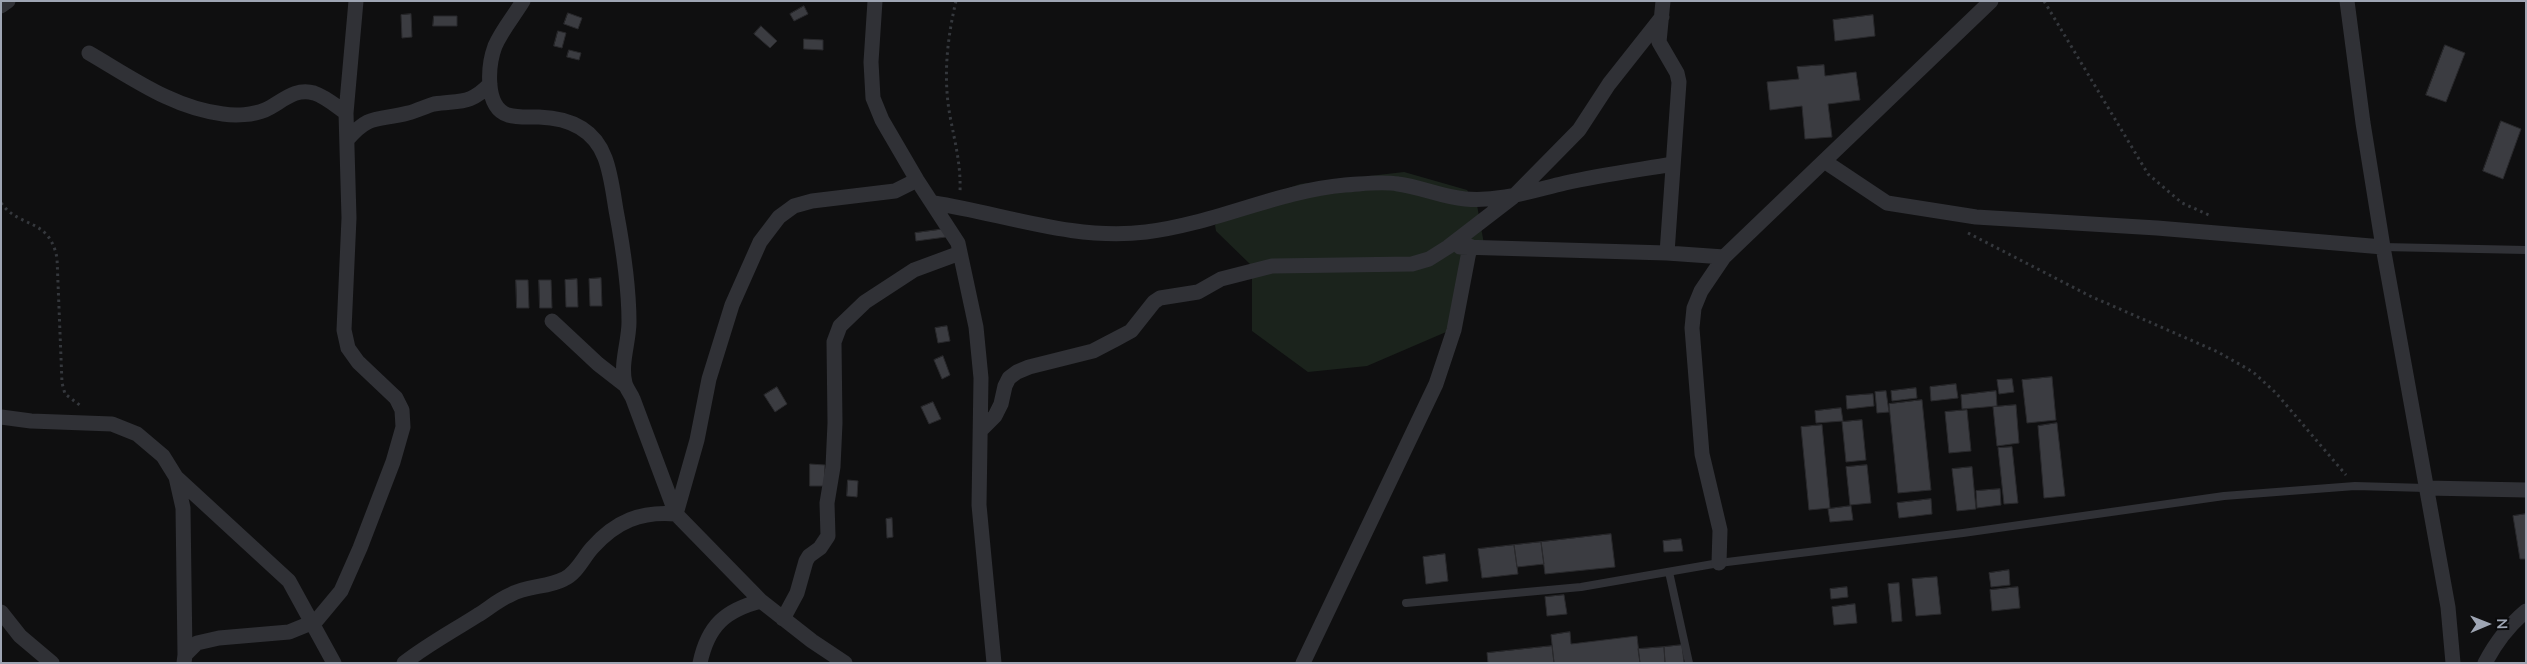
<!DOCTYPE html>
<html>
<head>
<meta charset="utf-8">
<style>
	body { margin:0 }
	#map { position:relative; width:2527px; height:664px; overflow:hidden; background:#0f0f10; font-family:Lato,sans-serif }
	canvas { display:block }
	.frame { position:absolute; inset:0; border:2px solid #9ea5b3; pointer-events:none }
	.north { position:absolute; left:2462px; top:599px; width:50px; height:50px; -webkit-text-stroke:4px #0a0a0b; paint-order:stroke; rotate:89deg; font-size:14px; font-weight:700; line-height:20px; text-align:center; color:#9ea5b3 }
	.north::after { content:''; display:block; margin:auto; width:18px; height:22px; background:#9ea5b3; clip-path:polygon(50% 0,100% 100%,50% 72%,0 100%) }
</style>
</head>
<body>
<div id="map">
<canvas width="2527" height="664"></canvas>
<div class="frame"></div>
<div class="north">N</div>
</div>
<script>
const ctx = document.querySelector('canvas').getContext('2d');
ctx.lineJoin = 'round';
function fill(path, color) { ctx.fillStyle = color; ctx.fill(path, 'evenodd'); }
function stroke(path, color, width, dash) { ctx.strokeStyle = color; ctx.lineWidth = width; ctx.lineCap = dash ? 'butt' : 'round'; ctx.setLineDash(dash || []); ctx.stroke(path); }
fill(new Path2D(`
	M1404,172L1467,190L1477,205L1484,244L1467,269L1453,329L1367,366L1308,372L1252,331V266L1216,231L1215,225L1235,207L1300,184Z`), '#1b231c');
const building = new Path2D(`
	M804,6L808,14L794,21L790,14Z
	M568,13L582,18L578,29L564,24Z
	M411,14L412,37L402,38L401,15Z
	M1873,15L1875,36L1835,41L1833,20Z
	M434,16H457V26H433Z
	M761,26L777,41L770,48L754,34Z
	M558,31L566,33L562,48L554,46Z
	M804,39L823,40V50L804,49Z
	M2445,45L2465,53L2446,102L2426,95Z
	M569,50L581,53L579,60L567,57Z
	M1824,65L1825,76L1856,72L1860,100L1828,104L1832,137L1805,139L1802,106L1770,110L1767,82L1799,79L1797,67Z
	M2501,121L2521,129L2503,179L2483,171Z
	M945,229L946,237L916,241L915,233Z
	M601,278L602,306H590L589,279Z
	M577,279L578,307H566L565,280Z
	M516,280H528L529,308H517Z
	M539,280H551L552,308H540Z
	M947,326L950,341L938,343L935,328Z
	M943,356L950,375L942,379L934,360Z
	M2052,377L2056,420L2027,423L2022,380Z
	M2012,379L2014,392L1999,394L1997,380Z
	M1956,384L1958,398L1931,401L1930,387Z
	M777,387L787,404L775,412L764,395Z
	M1916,388L1917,398L1892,401L1891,391Z
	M1886,391L1889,412L1877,413L1875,392Z
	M1996,391L1997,406L1962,409L1961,395Z
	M1873,394L1874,406L1847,409L1846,396Z
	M1922,400L1931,490L1898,493L1889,404Z
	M933,402L941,419L929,424L921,407Z
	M2016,405L2019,443L1997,446L1993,407Z
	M1841,408L1843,421L1816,423L1815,411Z
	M1967,410L1971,451L1949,453L1945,412Z
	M1862,420L1866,460L1846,462L1842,422Z
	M2057,423L2065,496L2044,498L2038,426Z
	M1822,425L1830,508L1809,510L1801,427Z
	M2012,447L2018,503L2004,504L1998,448Z
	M810,464L825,465L824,486H810Z
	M1867,465L1871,503L1850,505L1846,467Z
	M1972,467L1976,509L1957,511L1952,469Z
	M848,480L858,481L857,497L847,496Z
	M2000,489L2001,505L1977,508L1976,491Z
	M1931,499L1932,514L1899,518L1897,503Z
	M1851,506L1853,520L1830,522L1828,509Z
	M2526,514V559H2520L2513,516Z
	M892,518L893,537L887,538L886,519Z
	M1611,534L1615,567L1545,574L1541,542Z
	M1681,539L1683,551L1664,552L1663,541Z
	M1541,542L1544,564L1517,567L1514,545Z
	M1514,545L1518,574L1482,578L1478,549Z
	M1445,554L1448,581L1426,584L1423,557Z
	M2009,570L2010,585L1991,587L1989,573Z
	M1937,577L1941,614L1916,616L1912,579Z
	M1899,583L1902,621L1892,622L1888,584Z
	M1847,587L1848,597L1831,599L1830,589Z
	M2018,587L2020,608L1992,611L1990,590Z
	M1564,595L1567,614L1547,616L1545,597Z
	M1855,604L1857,623L1834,625L1832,607Z
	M1570,632L1571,644L1637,636L1640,663H1554L1551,635Z
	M1682,645L1684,663H1665L1664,647Z
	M1552,646L1554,663H1488L1487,653Z
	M1664,647L1665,663H1640L1638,649Z`);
fill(building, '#3b3c41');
stroke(building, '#29292c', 1);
stroke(new Path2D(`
	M956,1C947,39 943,78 950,116C955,143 961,164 960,192
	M2044,1L2148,174L2182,203L2209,215
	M1,203C20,229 49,217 57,258L62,383L65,394L81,406
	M1968,233L2090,296L2218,352L2253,372L2276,393L2346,475`), '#35383d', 3, [2.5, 4]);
stroke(new Path2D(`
	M2383,247L2526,250
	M1669,572L1689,663
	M1406,603L1581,587L1719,563L1963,533L2224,496L2355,486L2426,488`), '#303136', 8);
stroke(new Path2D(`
	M523,1C514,16 502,30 495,46C488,65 484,107 508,115C518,118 529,117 539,117C568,118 594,128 605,158C611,174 613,192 616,210C623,247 629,284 629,322C629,342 620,364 625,383C626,388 631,394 633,399L676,514L761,601L812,641L845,663
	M875,1L871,62L873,98L882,120L917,180L958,243L976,327L981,378L979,505L994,663
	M1663,1L1659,42L1677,73L1679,82L1667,253
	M2347,1L2363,123L2383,247L2448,607L2453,663
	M1,6L8,1
	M89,53C132,78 173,108 223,114C236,116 253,115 265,110C281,103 294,87 314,93C326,97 336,106 346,113
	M347,140C370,113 378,121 408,113C417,111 426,106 434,104C460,100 470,105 490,84
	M1824,161L1887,203L1976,217L2157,228L2383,247
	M934,203C1004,214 1074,241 1146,232C1214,224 1277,191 1345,185C1363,184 1381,181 1398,184C1421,187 1442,197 1465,199C1500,202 1531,191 1565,183C1601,175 1638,170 1673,164
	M1460,247L1667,253L1724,257
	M552,321L598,364L625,385
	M1,417L31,421L112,424L137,434L163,456L176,477L183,508L185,655
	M981,430L995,416L1001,404L1005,386L1009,378L1017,372L1029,367L1093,351L1116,339L1131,331L1154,302L1160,298L1198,292L1221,279L1272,266L1412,264L1429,259L1448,247L1513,197L1579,130L1609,84L1662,17
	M176,477L289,581L334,663
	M2426,488L2526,490
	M1719,563L1720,530L1702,454L1692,328L1694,308L1701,291L1724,257L1991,1
	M1,612L20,636L52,663
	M783,619L797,593L806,561L809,556L820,548L828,536L827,503L833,467L835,423L834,342L840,326L865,302L914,270L960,253
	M184,663L185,655L197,643L219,638L289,632L316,621L341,591L360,548L393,462L403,427L402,410L396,398L358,362L348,348L344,330L349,218L346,113L356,1
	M404,663C427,645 453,631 478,615C488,609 498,600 510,595C527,585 547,588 564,579C577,573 583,558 592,548C616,521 641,511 676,514L697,440L709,379L732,305L760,242L779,217L794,206L812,201L895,191L917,180
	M700,663C708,625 726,610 761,601
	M1303,663L1436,384L1454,330L1470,246
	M2485,663C2496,642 2508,626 2526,611`), '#303136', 15);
</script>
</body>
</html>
